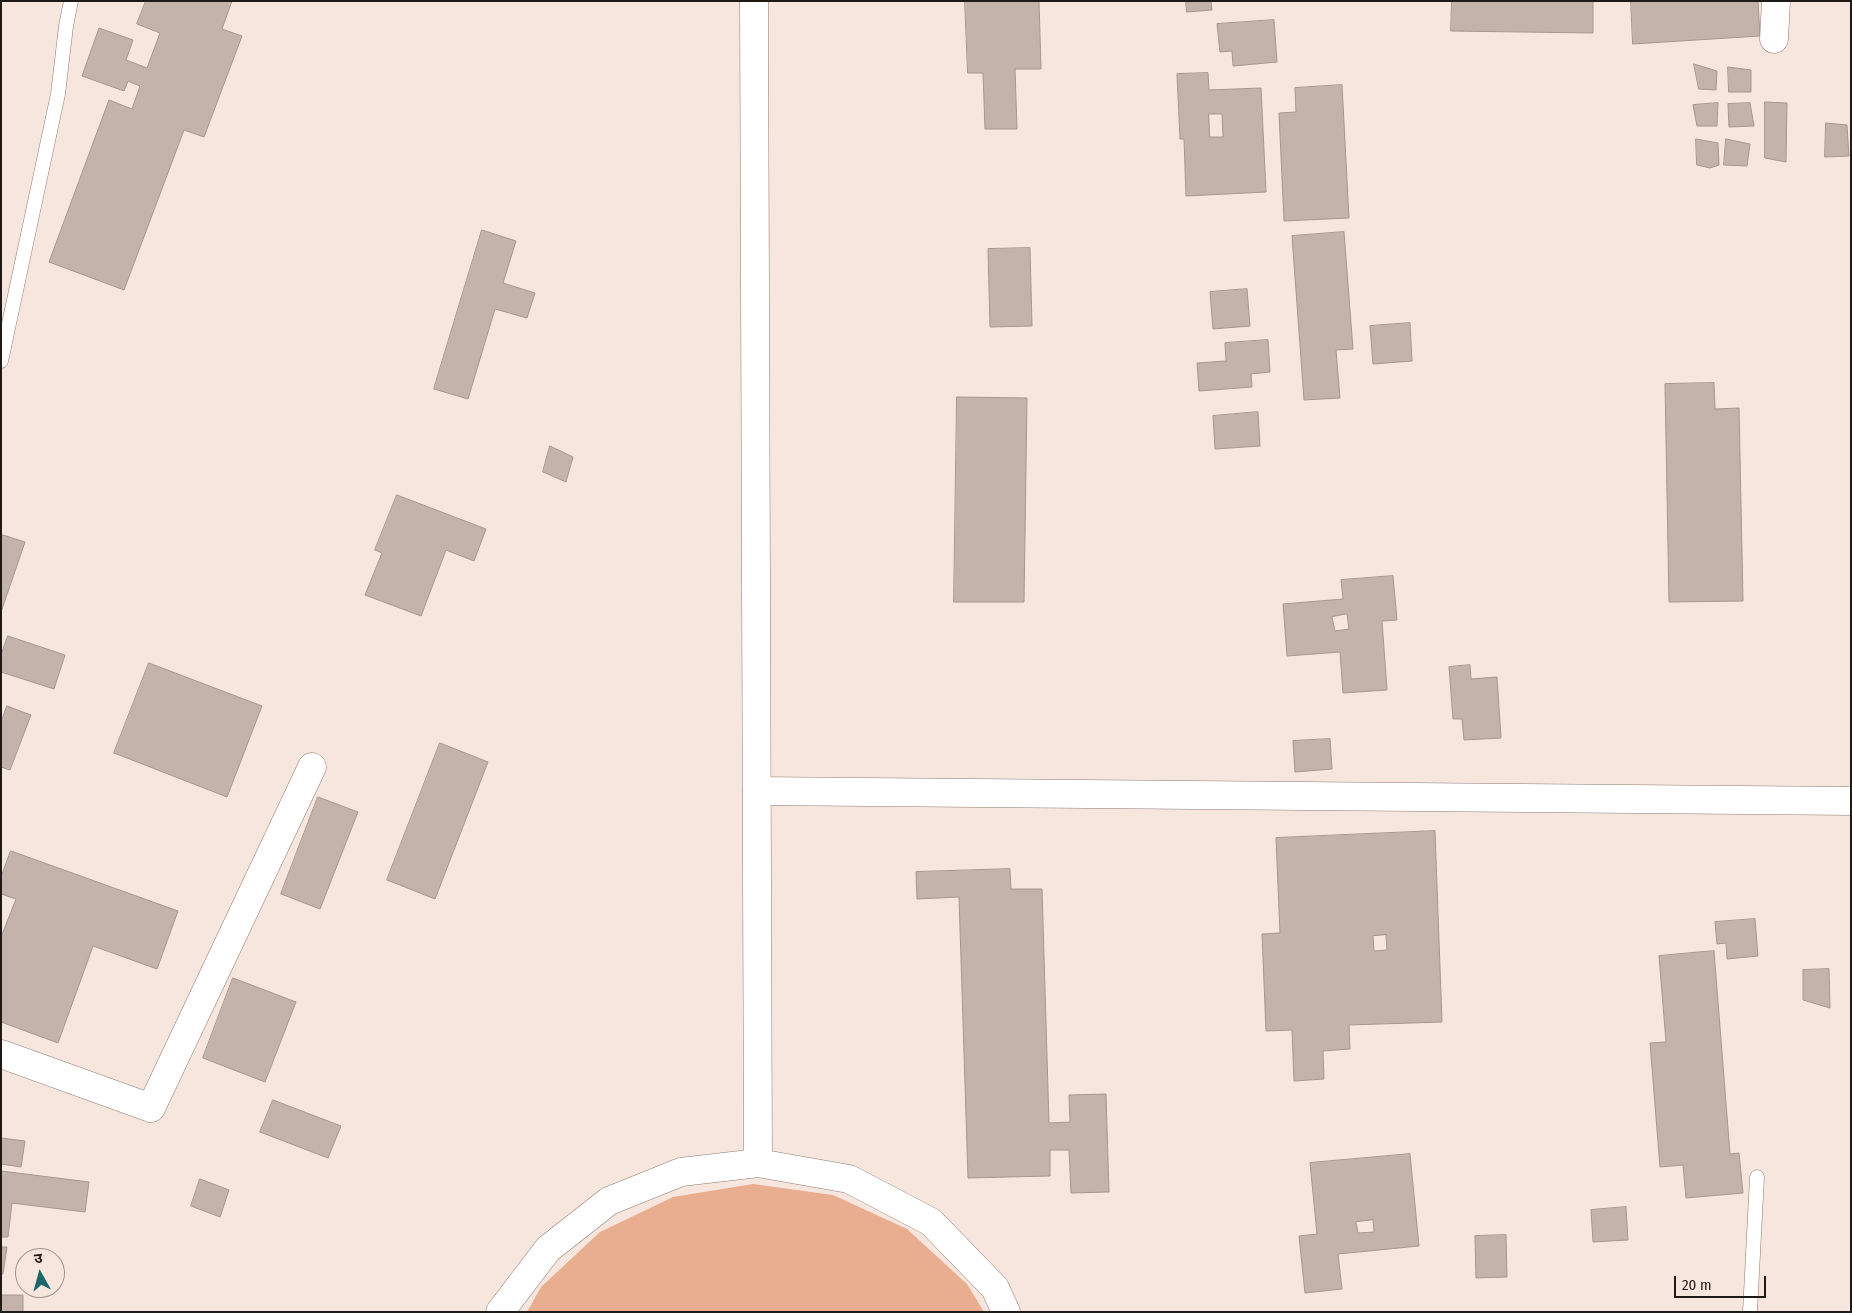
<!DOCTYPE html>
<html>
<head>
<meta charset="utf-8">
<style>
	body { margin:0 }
	#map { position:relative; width:1852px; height:1313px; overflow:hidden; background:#f7e6de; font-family:"Fira Sans Condensed","Noto Sans Devanagari",sans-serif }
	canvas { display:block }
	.frame { position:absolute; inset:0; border:2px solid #201a17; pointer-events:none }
	.north { position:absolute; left:15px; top:1248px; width:50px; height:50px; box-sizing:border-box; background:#f7e6de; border:1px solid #a1948e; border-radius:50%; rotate:353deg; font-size:14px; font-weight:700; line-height:20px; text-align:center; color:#201a17 }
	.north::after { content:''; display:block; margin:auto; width:18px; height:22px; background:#1a686a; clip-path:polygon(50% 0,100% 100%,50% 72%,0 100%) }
	.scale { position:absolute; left:1674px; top:1276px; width:92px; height:22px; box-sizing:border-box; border:2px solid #201a17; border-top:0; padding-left:6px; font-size:15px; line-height:18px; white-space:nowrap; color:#201a17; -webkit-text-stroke:4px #f7e6de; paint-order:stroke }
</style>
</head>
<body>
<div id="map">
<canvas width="1852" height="1313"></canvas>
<div class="frame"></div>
<div class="north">उ</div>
<div class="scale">20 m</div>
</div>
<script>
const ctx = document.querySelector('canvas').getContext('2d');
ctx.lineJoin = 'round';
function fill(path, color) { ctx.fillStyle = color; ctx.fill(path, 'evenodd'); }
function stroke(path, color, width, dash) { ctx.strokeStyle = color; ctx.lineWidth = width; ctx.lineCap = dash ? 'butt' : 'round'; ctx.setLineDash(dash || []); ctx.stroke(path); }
fill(new Path2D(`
	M753,1184L833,1195L907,1229L967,1284L984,1312H527L541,1287L600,1232L673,1197Z`), '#e9ae90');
const building = new Path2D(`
	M146,1H232L222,29L242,36L204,137L184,130L124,290L49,262L109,100L132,109L140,86L128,81L124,91L82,76L99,28L133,40L126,60L147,68L160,33L137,24Z
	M965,1H1039L1041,69H1015L1017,129H985L983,73H968Z
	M1186,1H1211L1212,10L1187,12Z
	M1452,1H1593V33L1451,31Z
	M1631,1H1758L1760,36L1633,44Z
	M1274,20L1277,62L1233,66L1232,51L1220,52L1217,24Z
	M1694,64L1717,71L1716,90L1699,89Z
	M1728,67L1751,70V92H1729Z
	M1208,73L1209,90L1261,88L1266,192L1186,196L1184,139H1180L1177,74ZM1209,114H1222L1223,137H1210Z
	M1342,85L1349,218L1284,221L1279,113L1296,112L1295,88Z
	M1765,102L1787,103L1786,162L1765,158Z
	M1718,103L1717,126H1697L1693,105Z
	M1750,103L1754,126L1729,127L1728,104Z
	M1826,123L1847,125L1849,156L1825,157Z
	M1696,139L1718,143L1719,165L1710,168L1697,165Z
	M1726,139L1750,144L1747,166L1724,165Z
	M482,230L516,241L503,283L535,293L527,318L495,309L468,399L434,389Z
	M1344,232L1353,349L1336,350L1340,398L1304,400L1292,236Z
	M1030,248L1032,326L990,327L988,249Z
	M1247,289L1250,326L1213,329L1210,292Z
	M1410,323L1412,361L1373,364L1370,326Z
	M1268,340L1270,372L1251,374L1252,387L1199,391L1197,363L1226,361L1225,343Z
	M1714,383L1715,409L1739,408L1743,601L1669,602L1665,384Z
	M957,397L1027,398L1024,602H954Z
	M1258,412L1260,446L1215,449L1213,416Z
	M550,446L573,457L566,482L543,472Z
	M397,495L486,529L474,561L446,550L421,616L365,595L382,553L375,550Z
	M3,535L25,542L1,612V540Z
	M1393,576L1397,620L1382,621L1387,690L1343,693L1340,652L1287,656L1283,604L1343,599L1341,580ZM1347,614L1349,629L1335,631L1332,617Z
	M8,636L65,655L54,689L1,672V655Z
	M149,663L262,706L227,797L114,753Z
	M1470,665L1471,679L1497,677L1501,738L1464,740L1462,719H1453L1449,667Z
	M7,706L31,715L10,770L1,767V723Z
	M1330,739L1332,769L1295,772L1293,741Z
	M440,743L488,762L435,899L387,880Z
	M318,797L358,812L320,909L281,894Z
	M1435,831L1442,1022L1349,1025L1350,1049L1323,1051L1324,1079L1294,1081L1292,1030L1266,1031L1262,934L1280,933L1276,838ZM1386,935L1387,950L1374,951L1373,936Z
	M11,851L178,911L157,969L93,946L58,1043L1,1022V937L16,899L1,894V877Z
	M1010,869L1011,889H1042L1049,1123L1070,1122L1069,1095L1106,1094L1109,1192L1071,1193L1069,1150H1050V1176L968,1178L959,897L917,899L916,872Z
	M1755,919L1758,956L1727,959L1726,943L1717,944L1715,922Z
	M1714,951L1730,1154L1739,1153L1743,1193L1686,1198L1683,1165L1660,1167L1650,1043L1666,1042L1659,956Z
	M1829,969L1830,1008L1803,1000V970Z
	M233,978L296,1002L265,1082L203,1058Z
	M273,1100L341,1126L328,1158L260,1132Z
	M1,1138L25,1141L21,1167L1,1164Z
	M1410,1154L1419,1246L1338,1254L1342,1289L1305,1293L1299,1236L1317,1234L1310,1163ZM1373,1220L1374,1232L1358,1233L1356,1222Z
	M1,1171L89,1182L85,1212L12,1203L8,1237H1Z
	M200,1179L229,1190L220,1217L191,1206Z
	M1626,1207L1628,1240L1593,1242L1591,1210Z
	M1506,1235L1507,1277L1476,1278L1475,1236Z
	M1,1247H7L3,1274H1Z
	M1,1295H23V1312H1Z`);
fill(building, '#c3b3ab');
stroke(building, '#a6968f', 1);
const service = new Path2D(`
	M1,361L58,94L66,26L71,1
	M1750,1312L1757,1177`);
const minor = new Path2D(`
	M1774,39L1776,1
	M757,791L1851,801
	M1,1054L151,1108L312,767`);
const tertiary = new Path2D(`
	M754,1L758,1163
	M500,1312L548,1249L609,1201L681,1172L758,1163L849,1179L931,1222L995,1288L1006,1312`);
stroke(service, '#8b7c74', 15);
stroke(minor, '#8b7c74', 29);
stroke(tertiary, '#8b7c74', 29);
stroke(service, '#fff', 14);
stroke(minor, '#fff', 28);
stroke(tertiary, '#fff', 28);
</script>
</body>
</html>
